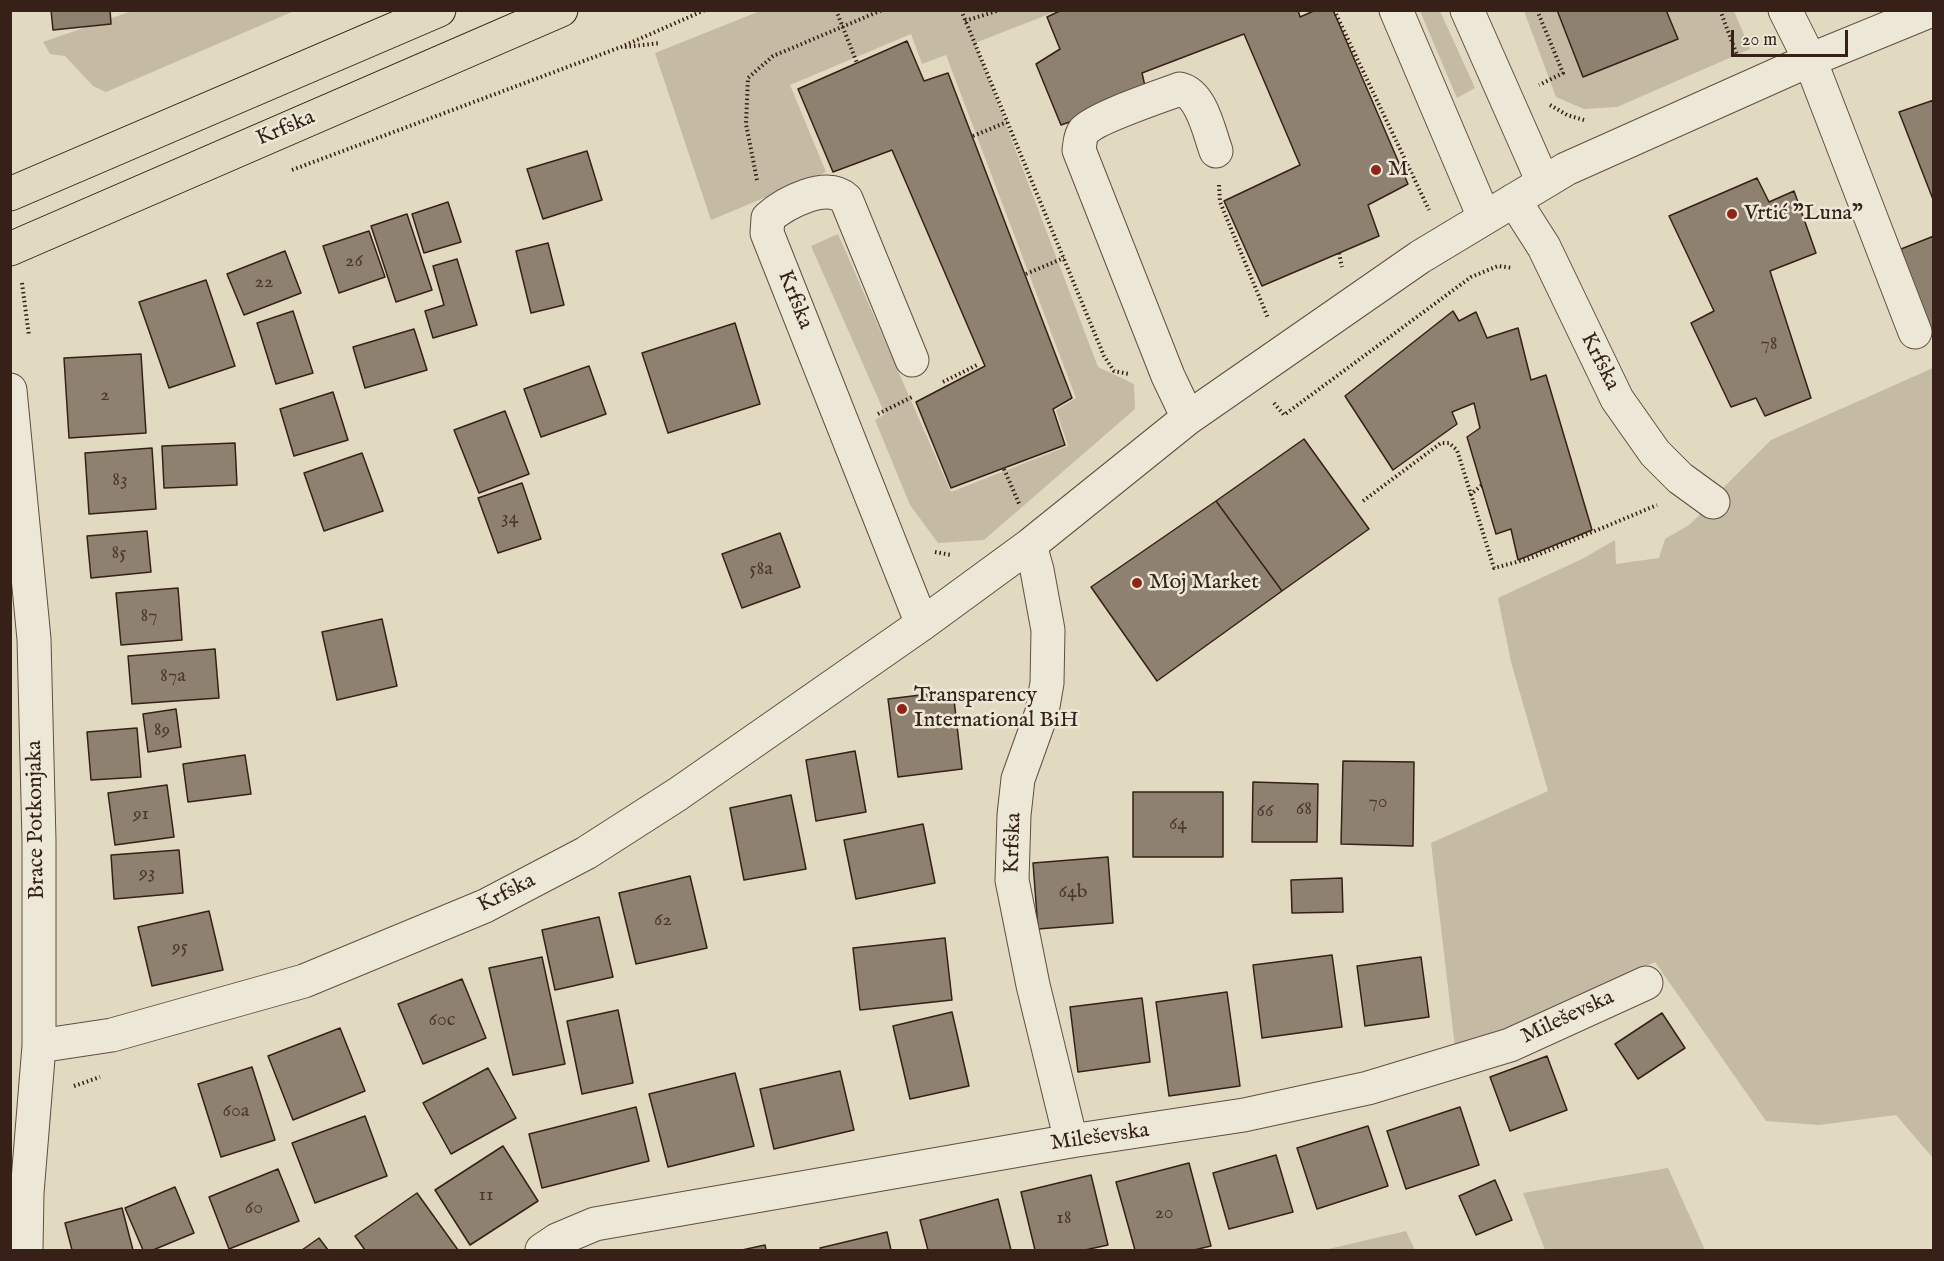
<!DOCTYPE html>
<html>
<head>
<meta charset="utf-8">
<style>
	body { margin:0 }
	#map { position:relative; width:1944px; height:1261px; overflow:hidden; background:#e2dac0; font-family:"IM FELL English",serif }
	canvas { display:block }
	.frame { position:absolute; inset:0; border:12px solid #362018; pointer-events:none }
	.scale { position:absolute; left:1731px; top:30px; width:117px; height:27px; box-sizing:border-box; border:3px solid #362018; border-top:0; padding-left:8px; font-size:18px; line-height:21px; white-space:nowrap; color:#362018; -webkit-text-stroke:4px #ece7d6; paint-order:stroke }
</style>
</head>
<body>
<div id="map">
<canvas width="1944" height="1261"></canvas>
<div class="frame"></div>
<div class="scale">20 m</div>
</div>
<script>
const ctx = document.querySelector('canvas').getContext('2d');
ctx.lineJoin = 'round';
function fill(path, color) { ctx.fillStyle = color; ctx.fill(path, 'evenodd'); }
function stroke(path, color, width, dash) { ctx.strokeStyle = color; ctx.lineWidth = width; ctx.lineCap = dash ? 'butt' : 'round'; ctx.setLineDash(dash || []); ctx.stroke(path); }
function write(font, color, halo, rows, align = 'center') {
  ctx.font = font + ' "IM FELL English",serif'; ctx.lineWidth = 5; ctx.setLineDash([]); ctx.textBaseline = 'middle'; ctx.strokeStyle = halo; ctx.fillStyle = color; for (const [text, x, y, turn = 0] of rows) {
    ctx.save(); ctx.translate(x, y); ctx.rotate((+turn || 0) * Math.PI / 180); ctx.textAlign = isNaN(turn) ? turn : align; if (halo) ctx.strokeText(text, 0, 0); ctx.fillText(text, 0, 0); ctx.restore();
  }
}
fill(new Path2D(`
	M132,11H294L106,92L93,86L65,56L50,54L43,42Z
	M760,11H1057L975,43L1098,367L1134,384L1135,409L984,540L938,543L910,505L875,420L885,414L811,246L838,234L951,492L1068,446L1056,410L1076,398L946,55L922,64L911,34L790,85L826,172L711,220L655,53Z
	M1420,11H1440L1475,88L1457,98Z
	M1524,11H1734L1750,49L1617,107L1584,109L1556,97Z
	M1933,368V1158L1896,1115L1819,1125L1766,1121L1655,962L1507,1029L1455,1047L1431,843L1548,791L1511,662L1498,598L1584,558L1615,540L1616,564L1659,558L1665,539L1689,525L1713,502L1720,491L1771,440Z
	M1668,1168L1705,1250H1545L1523,1193Z
	M1406,1231L1415,1250H1324Z`), '#c5baa3');
const building = new Path2D(`
	M51,10H110L111,24L53,30Z
	M1062,10H1298L1300,17L1316,10H1333L1408,184L1368,205L1379,236L1262,286L1224,201L1300,165L1244,34L1142,73L1147,95L1061,125L1036,64L1060,49L1047,17Z
	M1557,10H1666L1678,39L1583,77Z
	M907,41L924,81L948,73L1072,398L1053,409L1065,445L951,488L916,402L985,366L892,150L833,172L798,89Z
	M1934,100V202L1899,112Z
	M587,151L602,200L543,219L527,169Z
	M1757,178L1769,202L1794,191L1816,253L1770,271L1811,398L1765,416L1756,398L1731,407L1691,323L1714,311L1669,216Z
	M448,202L461,242L424,253L412,214Z
	M407,214L432,290L396,302L371,226Z
	M369,231L385,277L339,293L323,246Z
	M1934,236V334L1929,336L1901,249Z
	M548,243L564,305L531,313L516,251Z
	M285,251L301,293L244,315L227,274Z
	M457,259L477,325L433,338L425,311L444,305L433,266Z
	M206,280L235,366L169,388L139,302Z
	M293,311L313,373L276,384L257,323Z
	M1453,311L1459,321L1476,312L1487,338L1518,328L1531,380L1546,375L1592,530L1518,560L1511,529L1496,534L1467,437L1480,428L1474,403L1452,412L1457,424L1393,470L1345,396Z
	M735,323L760,404L668,433L642,353Z
	M414,329L427,370L365,388L353,347Z
	M141,354L146,433L69,438L64,358Z
	M589,366L606,414L541,437L524,389Z
	M333,392L348,440L294,456L280,409Z
	M505,411L529,474L479,493L454,430Z
	M1304,439L1369,529L1282,591L1216,501Z
	M235,443L237,485L164,488L162,446Z
	M152,448L156,509L89,514L85,453Z
	M362,453L383,511L324,531L304,473Z
	M522,483L541,539L498,553L478,498Z
	M1216,501L1282,591L1157,681L1091,587Z
	M147,531L151,572L91,578L87,536Z
	M780,533L800,587L742,608L722,554Z
	M178,588L182,640L121,645L116,593Z
	M382,619L397,686L337,700L322,632Z
	M215,649L219,698L132,704L128,656Z
	M953,691L962,769L898,777L888,699Z
	M176,709L181,747L148,752L143,714Z
	M137,728L141,777L91,780L87,732Z
	M855,751L866,812L816,821L806,760Z
	M245,755L251,794L188,802L183,764Z
	M1343,761L1414,762L1413,846L1341,844Z
	M1253,782L1318,784L1317,842H1252Z
	M167,785L174,837L115,845L108,793Z
	M1133,792H1223V857H1133Z
	M791,795L806,869L744,880L730,808Z
	M923,824L935,883L856,899L844,840Z
	M179,850L183,893L114,899L111,855Z
	M1108,857L1113,923L1038,929L1033,863Z
	M690,876L707,948L636,964L619,893Z
	M1342,878L1343,912L1292,913L1291,880Z
	M209,911L223,970L152,986L138,927Z
	M599,917L613,977L555,990L542,930Z
	M945,938L952,1000L860,1010L853,948Z
	M1332,955L1342,1027L1262,1038L1253,965Z
	M542,957L565,1064L513,1075L489,968Z
	M1421,957L1429,1017L1365,1026L1357,966Z
	M462,979L486,1038L423,1064L398,1004Z
	M1227,992L1240,1086L1169,1096L1156,1002Z
	M1142,998L1150,1062L1078,1072L1070,1007Z
	M618,1010L633,1083L582,1094L567,1021Z
	M952,1012L969,1086L910,1099L893,1026Z
	M1662,1013L1685,1048L1638,1079L1615,1044Z
	M340,1028L365,1091L293,1120L268,1056Z
	M1547,1056L1567,1110L1510,1131L1490,1077Z
	M252,1067L275,1140L221,1157L198,1084Z
	M488,1068L516,1118L451,1154L423,1103Z
	M840,1071L854,1130L774,1149L760,1089Z
	M735,1073L754,1146L668,1167L649,1094Z
	M636,1107L649,1161L542,1188L529,1134Z
	M1460,1107L1479,1165L1406,1189L1387,1131Z
	M365,1116L387,1176L315,1203L292,1143Z
	M1368,1126L1388,1186L1317,1209L1297,1148Z
	M503,1146L538,1201L470,1245L435,1190Z
	M1276,1155L1293,1212L1229,1229L1213,1173Z
	M1189,1163L1211,1246L1194,1250H1135L1116,1182Z
	M278,1169L299,1221L229,1249L209,1197Z
	M1091,1175L1108,1245L1085,1250H1035L1021,1192Z
	M1495,1180L1512,1220L1476,1235L1459,1196Z
	M175,1187L194,1233L153,1250H143L125,1208Z
	M417,1193L458,1250H365L355,1236Z
	M998,1199L1011,1250H928L920,1220Z
	M122,1208L133,1250H72L65,1223Z
	M887,1232L891,1250H821L820,1248Z
	M319,1238L328,1250H302Z
	M765,1245L766,1250H742Z`);
fill(building, '#8f816f');
stroke(building, '#362018', 1.5);
const minor = new Path2D(`
	M1396,10L1484,217
	M1467,10L1543,182
	M1785,10L1810,60L1915,332
	M1514,200L1544,247L1617,399L1655,453L1680,478L1713,502
	M912,360L846,199C826,181 785,203 768,218L767,233L922,624
	M10,390L34,639L39,841V1046L27,1193L26,1250
	M1188,418L1168,376L1079,150C1080,144 1080,136 1084,131C1095,118 1161,96 1180,89C1202,94 1209,132 1216,151
	M1030,545L1037,570L1048,630L1047,683L1042,712L1018,779L1014,815L1012,880L1033,985L1071,1141
	M39,1046L112,1035L304,981L485,906L586,853L678,794L922,624L1030,545L1188,418L1420,257L1566,169L1810,60L1932,10
	M542,1250L557,1240L595,1224L1071,1141L1244,1115L1368,1088L1510,1045L1646,983`);
const major = new Path2D(`
	M10,194L439,10
	M10,249L561,10`);
stroke(minor, '#614e42', 35);
stroke(major, '#362018', 35);
stroke(new Path2D(`
	M836,10L857,63
	M961,10L1104,356L1114,371L1129,374
	M1334,10L1429,210
	M1537,10L1563,73L1539,85
	M1720,10L1737,55
	M965,21L1000,10
	M625,47L660,43
	M1550,105L1567,115L1584,120
	M973,136L1007,122
	M292,170L621,47L705,10
	M757,180L746,124L748,78L773,56L882,10
	M1219,185L1220,202L1268,318
	M1339,253L1342,267
	M1026,274L1064,258
	M22,283L29,336
	M943,382L977,365
	M1274,403L1284,415L1471,277L1498,266L1513,268
	M878,414L912,397
	M1004,469L1020,506
	M1470,495L1482,485
	M1363,501L1441,443H1449L1457,450L1494,568L1528,559L1657,505
	M935,552L951,555
	M74,1086L100,1077`), '#362018', 4, [1.5, 3]);
stroke(minor, '#ece7d6', 33);
stroke(major, '#e2dac0', 33);
for (const [x, y, r, color] of [
	[1376,170,6,"#8f2418"],
	[1732,214,6,"#8f2418"],
	[1137,583,6,"#8f2418"],
	[902,709,6,"#8f2418"]
]) { const dot = new Path2D(); dot.arc(x, y, r, 0, 2 * Math.PI); ctx.fillStyle = color; ctx.fill(dot); stroke(dot, '#ece7d6', 2); }
write('20px', '#4c382e', null, [
	["26",354,262],
	["22",264,283],
	["78",1769,345],
	["2",105,396],
	["83",120,481],
	["34",510,519],
	["85",119,554],
	["58a",761,570],
	["87",149,617],
	["87a",173,677],
	["89",162,731],
	["70",1378,803],
	["68",1304,810],
	["66",1265,812],
	["91",141,815],
	["64",1178,825],
	["93",147,874],
	["64b",1073,893],
	["62",663,921],
	["95",180,948],
	["60c",442,1021],
	["60a",236,1112],
	["11",486,1196],
	["60",254,1209],
	["20",1164,1214],
	["18",1064,1219]
]);
write('22px', '#362018', '#ece7d6', [
	["Krfska",286,129,-23],
	["Krfska",794,300,68],
	["Krfska",1599,362,63],
	["Brace Potkonjaka",37,820,-91],
	["Krfska",1014,843,-88],
	["Krfska",507,894,-27],
	["Mileševska",1568,1018,-25],
	["Mileševska",1100,1138,-8]
]);
write('22px', '#362018', '#ece7d6', [
	["M",1388,170],
	["Vrtić \"Luna\"",1744,214],
	["Moj Market",1149,583],
	["Transparency",914,696],
	["International BiH",914,721]
], 'left');
</script>
</body>
</html>
